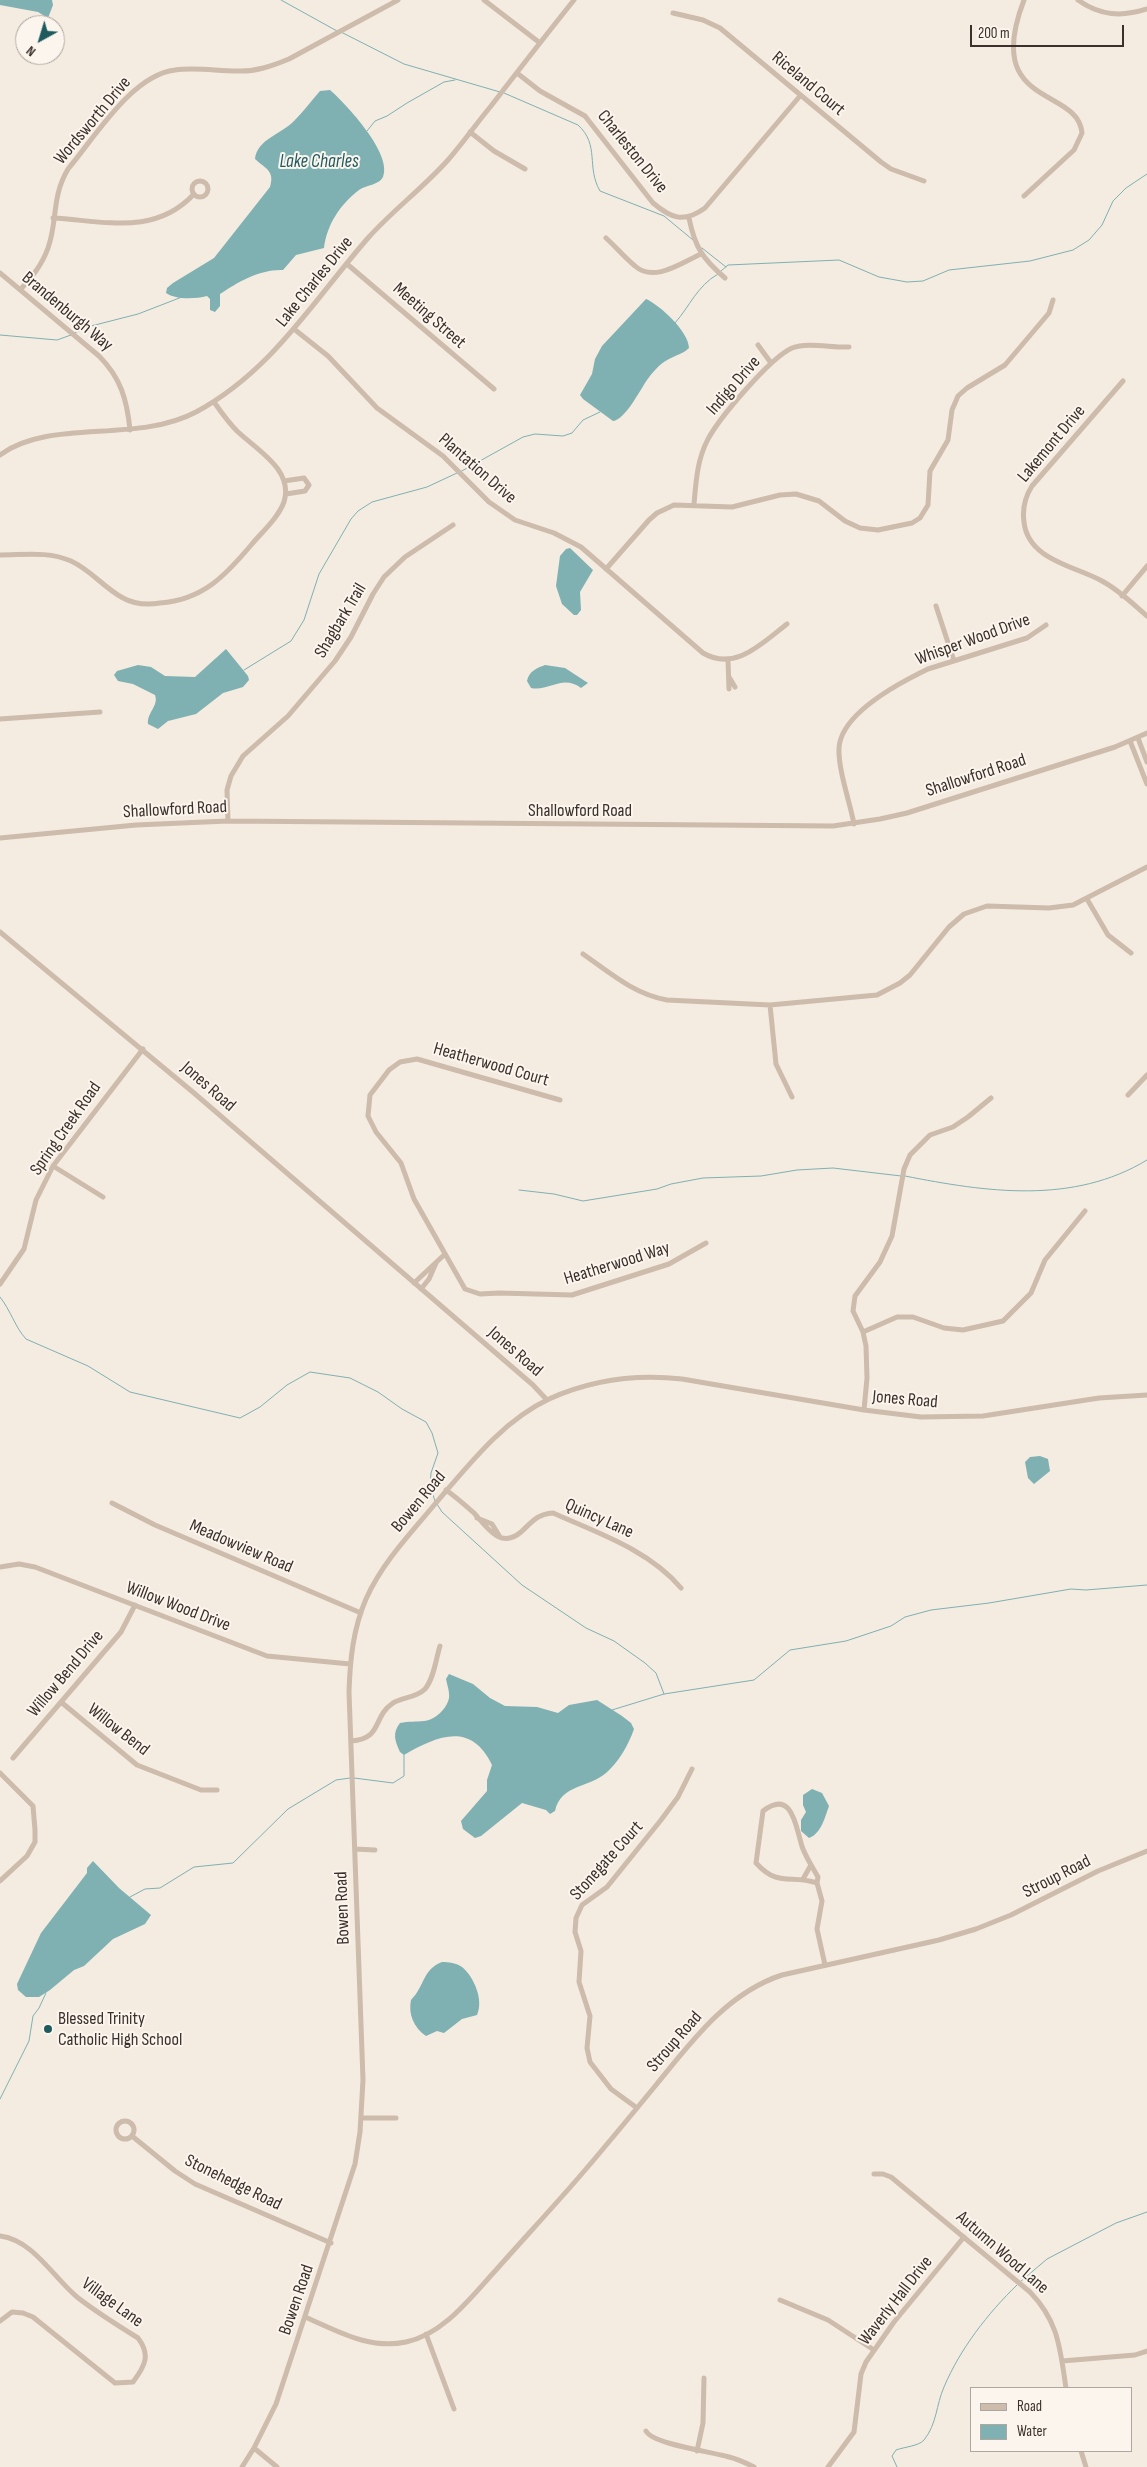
<!DOCTYPE html>
<html>
<head>
<meta charset="utf-8">
<style>
	body { margin:0 }
	#map { position:relative; width:1147px; height:2467px; overflow:hidden; background:#f4ebe1; font-family:"Sofia Sans Condensed",sans-serif }
	canvas { display:block }
	.legend { position:absolute; left:970px; top:2387px; width:162px; height:65px; box-sizing:border-box; background:#fbf5ee; border:1px solid #aea6a0; margin:0; padding:6px 9px; list-style:none; font-size:15px; color:#3b302b }
	.legend li { display:flex; align-items:center; gap:10px; height:25px }
	.legend b { width:25px; border:1px solid #aea6a0 }
	.north { position:absolute; left:15px; top:15px; width:50px; height:50px; box-sizing:border-box; background:#fbf5ee; border:1px solid #aea6a0; border-radius:50%; rotate:219deg; font-size:14px; font-weight:700; line-height:20px; text-align:center; color:#3b302b }
	.north::after { content:''; display:block; margin:auto; width:18px; height:22px; background:#1f5a5e; clip-path:polygon(50% 0,100% 100%,50% 72%,0 100%) }
	.scale { position:absolute; left:970px; top:25px; width:154px; height:22px; box-sizing:border-box; border:2px solid #3b302b; border-top:0; padding-left:6px; font-size:15px; line-height:18px; white-space:nowrap; color:#3b302b; -webkit-text-stroke:4px #fbf5ee; paint-order:stroke }
</style>
</head>
<body>
<div id="map">
<canvas width="1147" height="2467"></canvas>
<ul class="legend">
<li><b style="height:6px;background:#cdbbac"></b>Road</li>
<li><b style="height:14px;background:#7fb0b2"></b>Water</li>
</ul>
<div class="north">N</div>
<div class="scale">200 m</div>
</div>
<script>
const ctx = document.querySelector('canvas').getContext('2d');
ctx.lineJoin = 'round';
function fill(path, color) { ctx.fillStyle = color; ctx.fill(path, 'evenodd'); }
function stroke(path, color, width, dash) { ctx.strokeStyle = color; ctx.lineWidth = width; ctx.lineCap = dash ? 'butt' : 'round'; ctx.setLineDash(dash || []); ctx.stroke(path); }
function write(font, color, halo, rows, align = 'center') {
  ctx.font = font + ' "Sofia Sans Condensed",sans-serif'; ctx.lineWidth = 4; ctx.setLineDash([]); ctx.textBaseline = 'middle'; ctx.strokeStyle = halo; ctx.fillStyle = color; for (const [text, x, y, turn = 0] of rows) {
    ctx.save(); ctx.translate(x, y); ctx.rotate((+turn || 0) * Math.PI / 180); ctx.textAlign = isNaN(turn) ? turn : align; if (halo) ctx.strokeText(text, 0, 0); ctx.fillText(text, 0, 0); ctx.restore();
  }
}
fill(new Path2D(`
	M0,0H52L53,5L48,18L38,12L0,5Z
	M330,90C346,104 393,154 383,177C379,185 366,185 359,190C340,205 327,224 324,248L296,255L283,270C260,269 238,282 220,294V306L215,312L210,310V299L207,296C195,299 176,300 166,293L167,288L173,283L214,258L270,187C275,171 266,169 255,159C257,139 282,134 294,121C303,112 311,101 320,91Z
	M646,299C660,305 689,332 689,348C683,354 676,355 669,359C659,364 653,372 647,380C640,390 625,420 613,421L583,399L580,395L592,374L595,359L602,346Z
	M570,548L593,570L580,592L581,610L577,615H574L562,604L556,586L560,556L566,549Z
	M226,649L248,676L249,680L243,687L223,693L196,714L168,721L158,729L148,724C147,712 159,706 155,695L133,684L118,681L114,675L117,671L138,665L151,667L165,676L195,677Z
	M545,665L565,668L588,683L581,688C562,674 549,692 531,688L527,681C529,671 537,668 545,665Z
	M1040,1456L1048,1459L1050,1471L1034,1484L1028,1478L1025,1462L1030,1457Z
	M449,1674L473,1684L490,1698L505,1706L537,1707L558,1713L569,1705L597,1700L622,1716L631,1723L634,1729C629,1744 618,1763 606,1773C589,1788 561,1784 555,1811L550,1814L546,1810L522,1803L481,1836L475,1838L463,1829L461,1821L487,1791V1780L492,1765C471,1721 437,1736 404,1755L400,1752C395,1741 392,1733 400,1723C409,1721 416,1722 424,1721C435,1720 447,1709 449,1698C450,1693 447,1684 446,1679Z
	M812,1789L822,1793L829,1806C825,1817 821,1834 809,1838L801,1831V1820L806,1812L803,1805V1795Z
	M93,1861L119,1888L151,1915L145,1924L113,1939L84,1966L74,1970L50,1990L39,1997H26L18,1990L17,1984L41,1933L87,1873V1868Z
	M442,1962C448,1962 457,1963 462,1967C474,1977 484,2000 477,2015L462,2019L444,2033L437,2031L426,2036C414,2028 408,2014 411,2000C425,1986 422,1970 442,1962Z`), '#7fb0b2');
stroke(new Path2D(`
	M281,0L337,31
	M341,32L404,64L500,92
	M504,93L578,125C600,145 586,167 600,191L664,216L693,240
	M367,131L375,121L387,116L407,103L444,82L455,80
	M702,248L726,267
	M721,271L728,265L839,260L879,277L907,282L923,281L949,270L1030,261L1073,250L1089,240L1102,225L1113,201L1126,188L1147,174
	M675,323C690,306 697,286 718,274
	M74,333L91,326L138,314L182,297
	M0,335L57,340L71,335
	M460,472L523,437L535,434L563,436L572,433L583,420L600,412
	M244,670L291,641L304,620L319,574L351,519L358,511L372,502L427,487L457,473
	M905,1176C986,1192 1073,1205 1147,1160
	M519,1190L554,1194L583,1201L657,1189L671,1184L703,1178L761,1176L797,1170L833,1168L901,1176
	M0,1297C11,1311 15,1327 26,1339L88,1366L130,1392L240,1418L260,1407L287,1385L310,1372L350,1378L378,1392L402,1409L426,1422L432,1433L438,1453L431,1473L430,1486L435,1501
	M437,1504L442,1512L522,1585L586,1628L614,1641L645,1663L656,1673L664,1694
	M612,1710L664,1694L754,1680L790,1650L846,1641L891,1626L905,1617L931,1610L989,1603L1071,1589L1086,1590L1147,1585
	M354,1778L393,1783L404,1776V1755
	M130,1897L145,1889L160,1888L194,1867L233,1863L288,1809L336,1780L350,1778
	M0,2099L29,2041L33,2016L39,2008L46,1993
	M1020,2282L1047,2259L1116,2223L1147,2212
	M897,2467L892,2456L896,2450C904,2447 919,2446 924,2440C937,2424 936,2405 944,2387C960,2349 988,2313 1017,2285`), '#7fb0b2', 1);
stroke(new Path2D(`
	M484,0L540,43
	M1078,0C1100,16 1122,17 1147,9
	M673,13L703,20L720,28L881,162L891,169L924,181
	M517,73L540,91L585,116L653,203C672,219 684,223 705,208L800,96
	M470,132L494,151L525,169
	M192 189a8 8 0 1 1 16 0a8 8 0 1 1-16 0Z
	M1024,196L1074,150L1082,133C1078,86 982,109 1024,0
	M53,218C105,221 155,236 194,194
	M689,218C695,248 703,259 725,278
	M606,238C616,247 625,258 635,266C654,283 681,263 701,254
	M347,264L494,389
	M0,273L99,356C121,378 127,400 130,430
	M20,290C32,277 42,265 48,248C58,220 51,198 68,169C95,137 132,75 175,70C195,67 217,71 237,71C255,72 272,66 289,59L398,0
	M294,329L328,356L377,408L443,456L489,502L515,520L554,533L581,547L703,653C735,672 762,643 787,624
	M758,345L771,363
	M1123,381L1032,486C1025,497 1022,508 1024,522C1028,560 1075,566 1102,581C1119,590 1133,604 1147,616
	M0,455C49,418 136,444 196,412C272,371 313,301 368,238C393,210 423,188 448,160C463,143 476,124 491,106C518,71 546,35 574,0
	M284,481L304,478L309,485L305,491L286,494
	M694,504C696,482 697,461 707,441C718,419 770,358 792,348C808,342 832,348 849,347
	M0,555C24,555 48,551 71,561C91,570 104,588 123,598C134,604 148,605 160,603C203,600 226,575 252,544C262,532 278,518 284,502C294,470 257,450 237,431C228,422 221,412 214,402
	M606,569L649,520L657,513L674,505L732,507L780,495L796,494L819,501L845,521L860,528L878,530L912,523L920,518L928,505L930,471L948,440L952,410L958,396L967,388L1005,365L1049,313L1053,300
	M1122,596L1147,566
	M936,606L954,661
	M728,660L729,689
	M729,677L735,687
	M0,719L100,712
	M1138,738L1147,762
	M1130,741L1147,784
	M228,821L227,790L231,776L243,756L288,716L335,661L351,637L373,594L384,577L405,557L453,525
	M854,824C850,802 838,770 839,748C841,713 899,683 928,669L1027,638L1046,625
	M0,838L136,825L228,821L833,826L880,819L907,813L1115,747L1147,733
	M1087,899L1108,935L1131,953
	M0,932L194,1093L533,1385L547,1400
	M583,954C610,973 634,994 667,1000L770,1005L877,995L900,983L910,975L949,927L964,914L987,906L1049,908L1073,905L1147,867
	M770,1005L776,1064L792,1097
	M1128,1095L1147,1075
	M560,1100L417,1059L400,1062L389,1070L370,1095L368,1116L376,1132L401,1163L414,1199L465,1289L480,1294L499,1293L572,1295L669,1264L706,1243
	M53,1166L103,1197
	M414,1283L444,1255
	M0,1284L24,1249L36,1200L53,1166L143,1049
	M421,1289L429,1279L436,1263
	M863,1332L897,1317H913L944,1328L963,1330L1003,1321L1031,1293L1045,1260L1085,1211
	M864,1410L867,1378L866,1346L863,1332L853,1311L855,1296L880,1262L892,1236L904,1169L910,1155L930,1135L953,1127L968,1117L991,1098
	M446,1490C456,1497 465,1505 474,1513C486,1526 500,1550 521,1532C532,1522 537,1514 553,1513C598,1533 649,1550 681,1588
	M112,1503L155,1525L361,1613
	M477,1518L492,1524L500,1537
	M0,1567L19,1564L35,1567L267,1656L350,1664
	M61,1702L137,1765L201,1790H217
	M351,1741C383,1739 372,1717 393,1703C403,1697 416,1698 425,1689C434,1679 436,1658 440,1646
	M13,1758L121,1632L135,1605
	M0,1773L33,1806L35,1830V1842L27,1856L0,1881
	M355,1849L375,1850
	M803,1879L811,1865
	M817,1883C790,1874 779,1888 756,1863L763,1811C794,1787 796,1831 803,1849C807,1859 813,1868 818,1877L817,1883L822,1901L817,1929L825,1965
	M637,2108L611,2089L590,2062L587,2048L590,2016L579,1982L581,1951L575,1932L576,1918L582,1905L607,1887L661,1820L678,1797L692,1769
	M361,2118H396
	M116 2130a9 9 0 1 1 18 0a9 9 0 1 1-18 0Z
	M132,2136L175,2171L195,2184L331,2243
	M874,2174H883L891,2177L1030,2292C1059,2322 1060,2349 1066,2388
	M0,2236C33,2240 53,2277 77,2297C96,2312 117,2325 138,2338C151,2355 145,2366 133,2382L115,2383L33,2317L23,2313L12,2312L0,2321
	M780,2300L828,2320L874,2350
	M305,2317C338,2331 369,2350 406,2342C444,2334 471,2297 496,2270C526,2236 557,2203 586,2169C610,2141 633,2113 656,2085C692,2041 727,1993 782,1975L939,1940L976,1929L1011,1915L1098,1871L1147,1851
	M426,2334L454,2409
	M1062,2361L1135,2355L1147,2351
	M646,2431C652,2444 713,2452 729,2457C738,2459 746,2463 754,2467
	M254,2448L277,2467
	M697,2451L703,2423L704,2378
	M1081,2451L1086,2467
	M242,2467L254,2448L276,2404L355,2164L360,2132L363,2080L349,1692C350,1660 353,1629 366,1599C382,1563 410,1534 435,1504C468,1466 502,1421 549,1399C591,1380 636,1374 682,1379L864,1410L921,1417L983,1416L1099,1398L1147,1395
	M828,2467L854,2432L861,2374L866,2362L894,2322L964,2237`), '#cdbbac', 5);
for (const [x, y, r, color] of [
	[48,2029,5,"#1f5a5e"]
]) { const dot = new Path2D(); dot.arc(x, y, r, 0, 2 * Math.PI); ctx.fillStyle = color; ctx.fill(dot); stroke(dot, '#fbf5ee', 2); }
write('18px', '#3b302b', '#fbf5ee', [
	["Riceland Court",808,84,40],
	["Wordsworth Drive",93,121,-50],
	["Charleston Drive",632,152,51],
	["Lake Charles Drive",315,282,-51],
	["Brandenburgh Way",67,312,40],
	["Meeting Street",429,316,41],
	["Indigo Drive",734,386,-49],
	["Lakemont Drive",1052,444,-50],
	["Plantation Drive",477,469,41],
	["Shagbark Trail",341,621,-59],
	["Whisper Wood Drive",973,640,-20],
	["Shallowford Road",976,776,-18],
	["Shallowford Road",175,810,-3],
	["Shallowford Road",580,811],
	["Heatherwood Court",491,1065,16],
	["Jones Road",208,1087,41],
	["Spring Creek Road",66,1129,-55],
	["Heatherwood Way",617,1264,-17],
	["Jones Road",515,1352,41],
	["Jones Road",905,1400,5],
	["Bowen Road",419,1502,-50],
	["Quincy Lane",599,1519,24],
	["Meadowview Road",241,1547,23],
	["Willow Wood Drive",178,1607,21],
	["Willow Bend Drive",66,1674,-50],
	["Willow Bend",118,1730,38],
	["Stonegate Court",607,1861,-48],
	["Stroup Road",1057,1877,-27],
	["Bowen Road",343,1908,-92],
	["Stroup Road",675,2042,-49],
	["Stonehedge Road",233,2183,26],
	["Autumn Wood Lane",1002,2253,41],
	["Bowen Road",297,2300,-71],
	["Waverly Hall Drive",896,2301,-52],
	["Village Lane",112,2303,36]
]);
write('18px', '#3b302b', '#fbf5ee', [
	["Blessed Trinity",58,2019],
	["Catholic High School",58,2040]
], 'left');
write('italic 19px', '#1f5a5e', '#fbf5ee', [
	["Lake Charles",319,162]
]);
</script>
</body>
</html>
